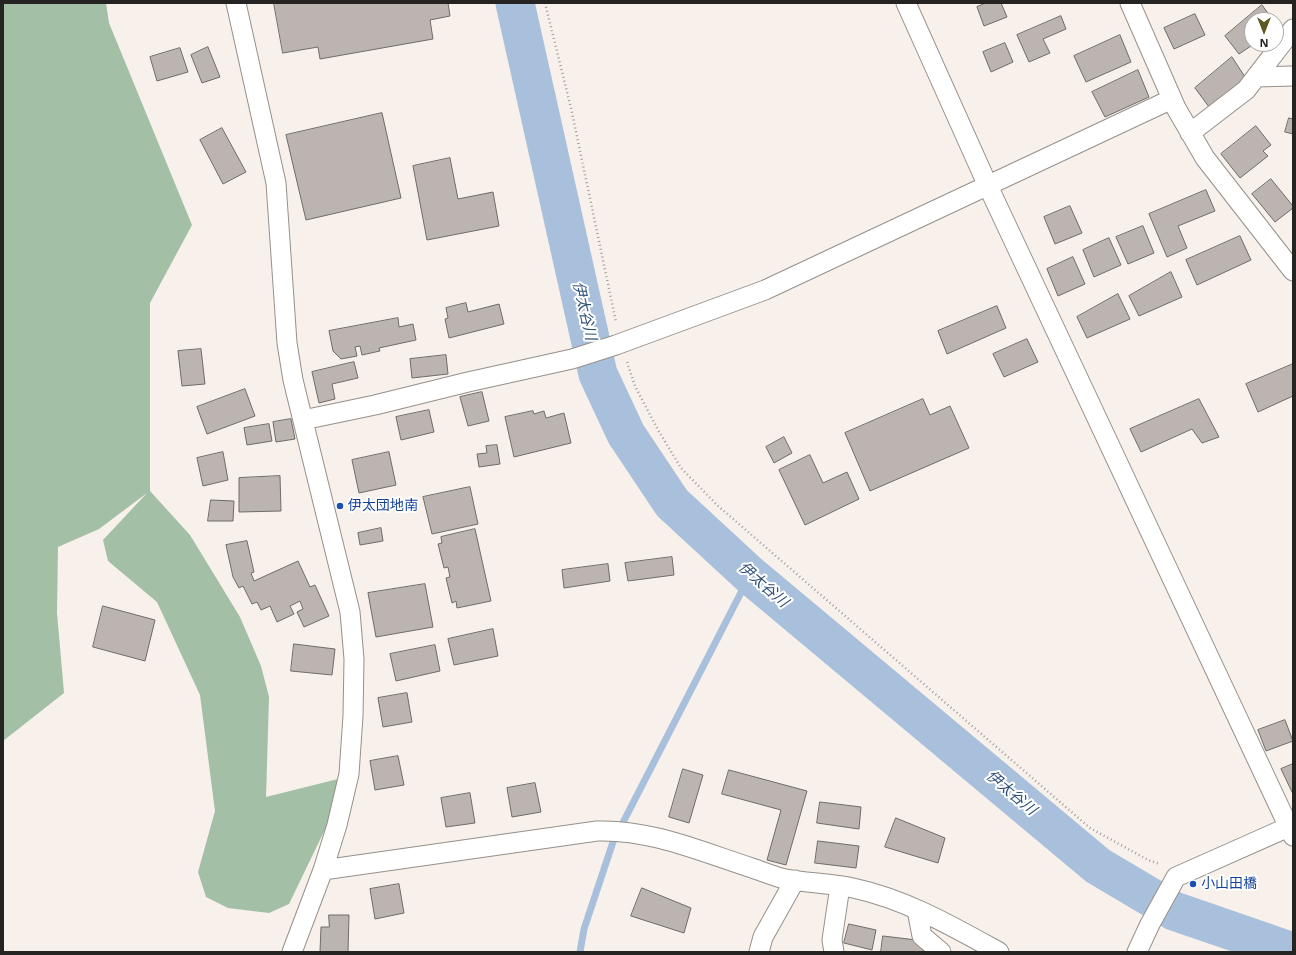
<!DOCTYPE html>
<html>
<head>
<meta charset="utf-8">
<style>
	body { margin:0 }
	#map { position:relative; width:1296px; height:955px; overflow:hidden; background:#f7f0eb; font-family:"Noto Sans",sans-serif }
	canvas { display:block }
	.frame { position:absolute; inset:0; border:4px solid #262422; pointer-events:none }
	.north { position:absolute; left:1244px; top:12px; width:40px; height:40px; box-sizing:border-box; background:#fff; border:1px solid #a8a7a7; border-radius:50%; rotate:180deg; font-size:11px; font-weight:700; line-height:16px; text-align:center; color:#262422 }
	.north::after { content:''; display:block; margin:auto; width:14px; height:18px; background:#5d5723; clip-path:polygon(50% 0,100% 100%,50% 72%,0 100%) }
</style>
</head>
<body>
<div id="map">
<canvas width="1296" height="955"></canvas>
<div class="frame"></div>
<div class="north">N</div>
</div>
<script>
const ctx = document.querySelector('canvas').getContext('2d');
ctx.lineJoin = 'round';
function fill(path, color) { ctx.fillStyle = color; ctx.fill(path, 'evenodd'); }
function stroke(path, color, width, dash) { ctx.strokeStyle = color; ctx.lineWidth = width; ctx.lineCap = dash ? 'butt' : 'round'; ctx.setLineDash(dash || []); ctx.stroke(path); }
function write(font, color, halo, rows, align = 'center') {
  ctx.font = font + ' "Noto Sans","Noto Sans JP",sans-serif'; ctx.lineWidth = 4; ctx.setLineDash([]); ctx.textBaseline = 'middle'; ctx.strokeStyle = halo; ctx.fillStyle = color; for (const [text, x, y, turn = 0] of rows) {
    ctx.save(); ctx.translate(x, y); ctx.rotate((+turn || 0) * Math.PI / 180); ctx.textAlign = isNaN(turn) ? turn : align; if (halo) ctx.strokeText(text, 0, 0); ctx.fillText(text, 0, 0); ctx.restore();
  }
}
fill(new Path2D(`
	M3,3H106L109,23L192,225L150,303V491L190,535L240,617L261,666L269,697L266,797L338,779L331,817L289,904L269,913L228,908L206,897L198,872L215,811L200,695L157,602L108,561L103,540L147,493L99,529L58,547L57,613L64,693L3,741Z`), '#a3bfa6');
stroke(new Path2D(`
	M580,952L584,929L613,842L750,575`), '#a9c0dc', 7);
stroke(new Path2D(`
	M515,3L598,374L626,434L672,503L750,575L1098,866L1174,911L1293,952`), '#a9c0dc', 39);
const building = new Path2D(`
	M274,3H448L450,16L430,20L433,39L320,59L318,47L283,53Z
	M986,3H1001L1007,17L984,26L977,7Z
	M1262,5L1273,20H1252V44H1254L1239,54L1225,36Z
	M1195,14L1205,35L1174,49L1164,28Z
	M1061,16L1066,29L1043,39L1050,53L1029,62L1017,35Z
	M1120,35L1131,62L1086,82L1074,56Z
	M1005,43L1013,62L991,72L983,52Z
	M208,47L220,77L202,83L191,55Z
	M180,48L188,72L157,81L150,57Z
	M1232,57L1247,80L1209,107L1195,88Z
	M1138,70L1149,97L1105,117L1092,92Z
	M382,113L401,198L306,220L286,135Z
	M1289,118L1293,119V134L1285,132Z
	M1256,126L1271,145L1263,151L1268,156L1240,178L1221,154Z
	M222,128L246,172L223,184L200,140Z
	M450,158L458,199L493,192L499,226L427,240L413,166Z
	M1271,179L1293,206V208L1275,222L1252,194Z
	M1206,190L1215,211L1178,226L1187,248L1167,257L1149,214Z
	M1070,206L1082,233L1055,244L1044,217Z
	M1143,226L1154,253L1128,264L1116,237Z
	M1240,236L1251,260L1197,285L1186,260Z
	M1109,238L1121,265L1094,277L1083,250Z
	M1073,257L1085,284L1058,296L1047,269Z
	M1171,272L1182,297L1139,316L1129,296Z
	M1118,294L1130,319L1087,338L1077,317Z
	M466,303L468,312L499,304L504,324L449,338L445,319L448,318L446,308Z
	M997,306L1006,328L947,354L938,331Z
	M398,318L399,327L413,324L416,340L379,348L380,351L362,355L360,346L355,347L357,356L341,359L333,351L329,331Z
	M1027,339L1038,362L1004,377L993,354Z
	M201,349L205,384L182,386L178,351Z
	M446,355L448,374L412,378L410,359Z
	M354,362L358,378L332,384L335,399L319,403L312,372Z
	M1293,364V396L1258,412L1246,384Z
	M245,389L255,416L207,434L197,407Z
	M482,392L489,421L468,426L460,397Z
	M923,399L930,415L950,406L969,448L870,491L845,433Z
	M1199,399L1219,437L1202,443L1192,429L1141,452L1130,429Z
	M429,410L434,432L401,440L396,417Z
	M533,411L534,414L544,411L546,418L564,413L571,443L514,457L505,417Z
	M291,419L295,439L276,442L273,422Z
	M269,424L272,441L247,445L244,428Z
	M784,437L792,453L774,463L766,447Z
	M497,445L500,464L479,467L477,454L487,453L486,446Z
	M223,452L228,480L203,486L197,458Z
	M389,452L396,485L359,493L352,460Z
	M810,455L823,483L847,472L859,499L805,525L779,470Z
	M280,476L281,511L239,512V478Z
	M470,487L478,524L432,534L423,497Z
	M211,500L234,501L233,521H208Z
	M381,528L383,541L360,545L358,533Z
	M475,529L491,601L457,608L456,601L452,603L446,578L450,577L448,567L444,568L438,544L442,543L441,537Z
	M247,541L254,572L251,573L254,581L298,561L310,587L315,585L329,616L304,627L297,612L303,609L300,601L290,606L294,614L277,622L270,606L261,610L257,602L252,604L243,586L239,588L233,577L226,545Z
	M672,557L674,575L628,581L625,563Z
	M608,564L610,581L564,588L562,570Z
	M425,584L433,627L376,637L368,593Z
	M103,606L155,620L145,661L93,647Z
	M493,629L498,656L454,665L448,639Z
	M294,644L335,649L332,675L291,671Z
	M435,645L440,671L396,681L390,654Z
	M407,693L412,722L383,727L378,698Z
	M1285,720L1293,741L1266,751L1258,730Z
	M398,756L404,785L375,790L370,761Z
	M1293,764V794L1281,769Z
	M683,769L703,775L689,823L669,817Z
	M729,770L807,791L786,865L767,860L781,810L722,794Z
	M535,783L541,812L512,817L507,788Z
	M470,793L475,823L446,827L441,798Z
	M820,802L861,807L859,829L817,823Z
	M896,818L945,838L938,863L885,847Z
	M818,841L859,846L856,868L815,863Z
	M399,884L404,913L375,919L370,889Z
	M642,888L691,908L684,933L631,916Z
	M329,915H349L348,952H320L321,927H329Z
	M849,924L876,930L872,950L844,943Z
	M883,936L925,941L923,952H881Z`);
fill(building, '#bbb4b0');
stroke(building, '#706b66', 1);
const street = new Path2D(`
	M236,3L276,183L287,343L293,380L350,612L354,659L353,716L349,774L337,825L323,870L292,952
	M906,3L988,186L1293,836
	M1130,3L1176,108L1205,158L1293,271
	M1256,77L1293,76
	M1190,133L1246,90L1293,29
	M303,420L375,405L468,382L572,359L616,345L765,290L1172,99
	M323,870L597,831C650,829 702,852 752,868C761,871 771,875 781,878C804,883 829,883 853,888C905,899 952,926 999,952
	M917,910L922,936L941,952
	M759,952L763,937L795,880
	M834,952L832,940L840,886
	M1137,952L1150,924L1176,877L1293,825`);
stroke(street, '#96908b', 21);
stroke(new Path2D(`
	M545,3L571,108L616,322
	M627,362L635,386L658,430L681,468L717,505L1090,828L1148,860L1160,864`), '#a29d9a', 2.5, [1, 3]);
stroke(street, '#fff', 19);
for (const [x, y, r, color] of [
	[340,506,4,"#1a4fb4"],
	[1193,884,4,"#1a4fb4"]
]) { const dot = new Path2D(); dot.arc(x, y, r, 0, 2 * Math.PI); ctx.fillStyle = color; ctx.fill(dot); stroke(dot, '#fff', 1.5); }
write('14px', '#164399', '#fff', [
	["伊太団地南",348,506],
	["小山田橋",1201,884]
], 'left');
write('italic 15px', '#2f5077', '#fff', [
	["伊太谷川",584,311,77],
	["伊太谷川",763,585,41],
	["伊太谷川",1011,793,40]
]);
</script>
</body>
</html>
